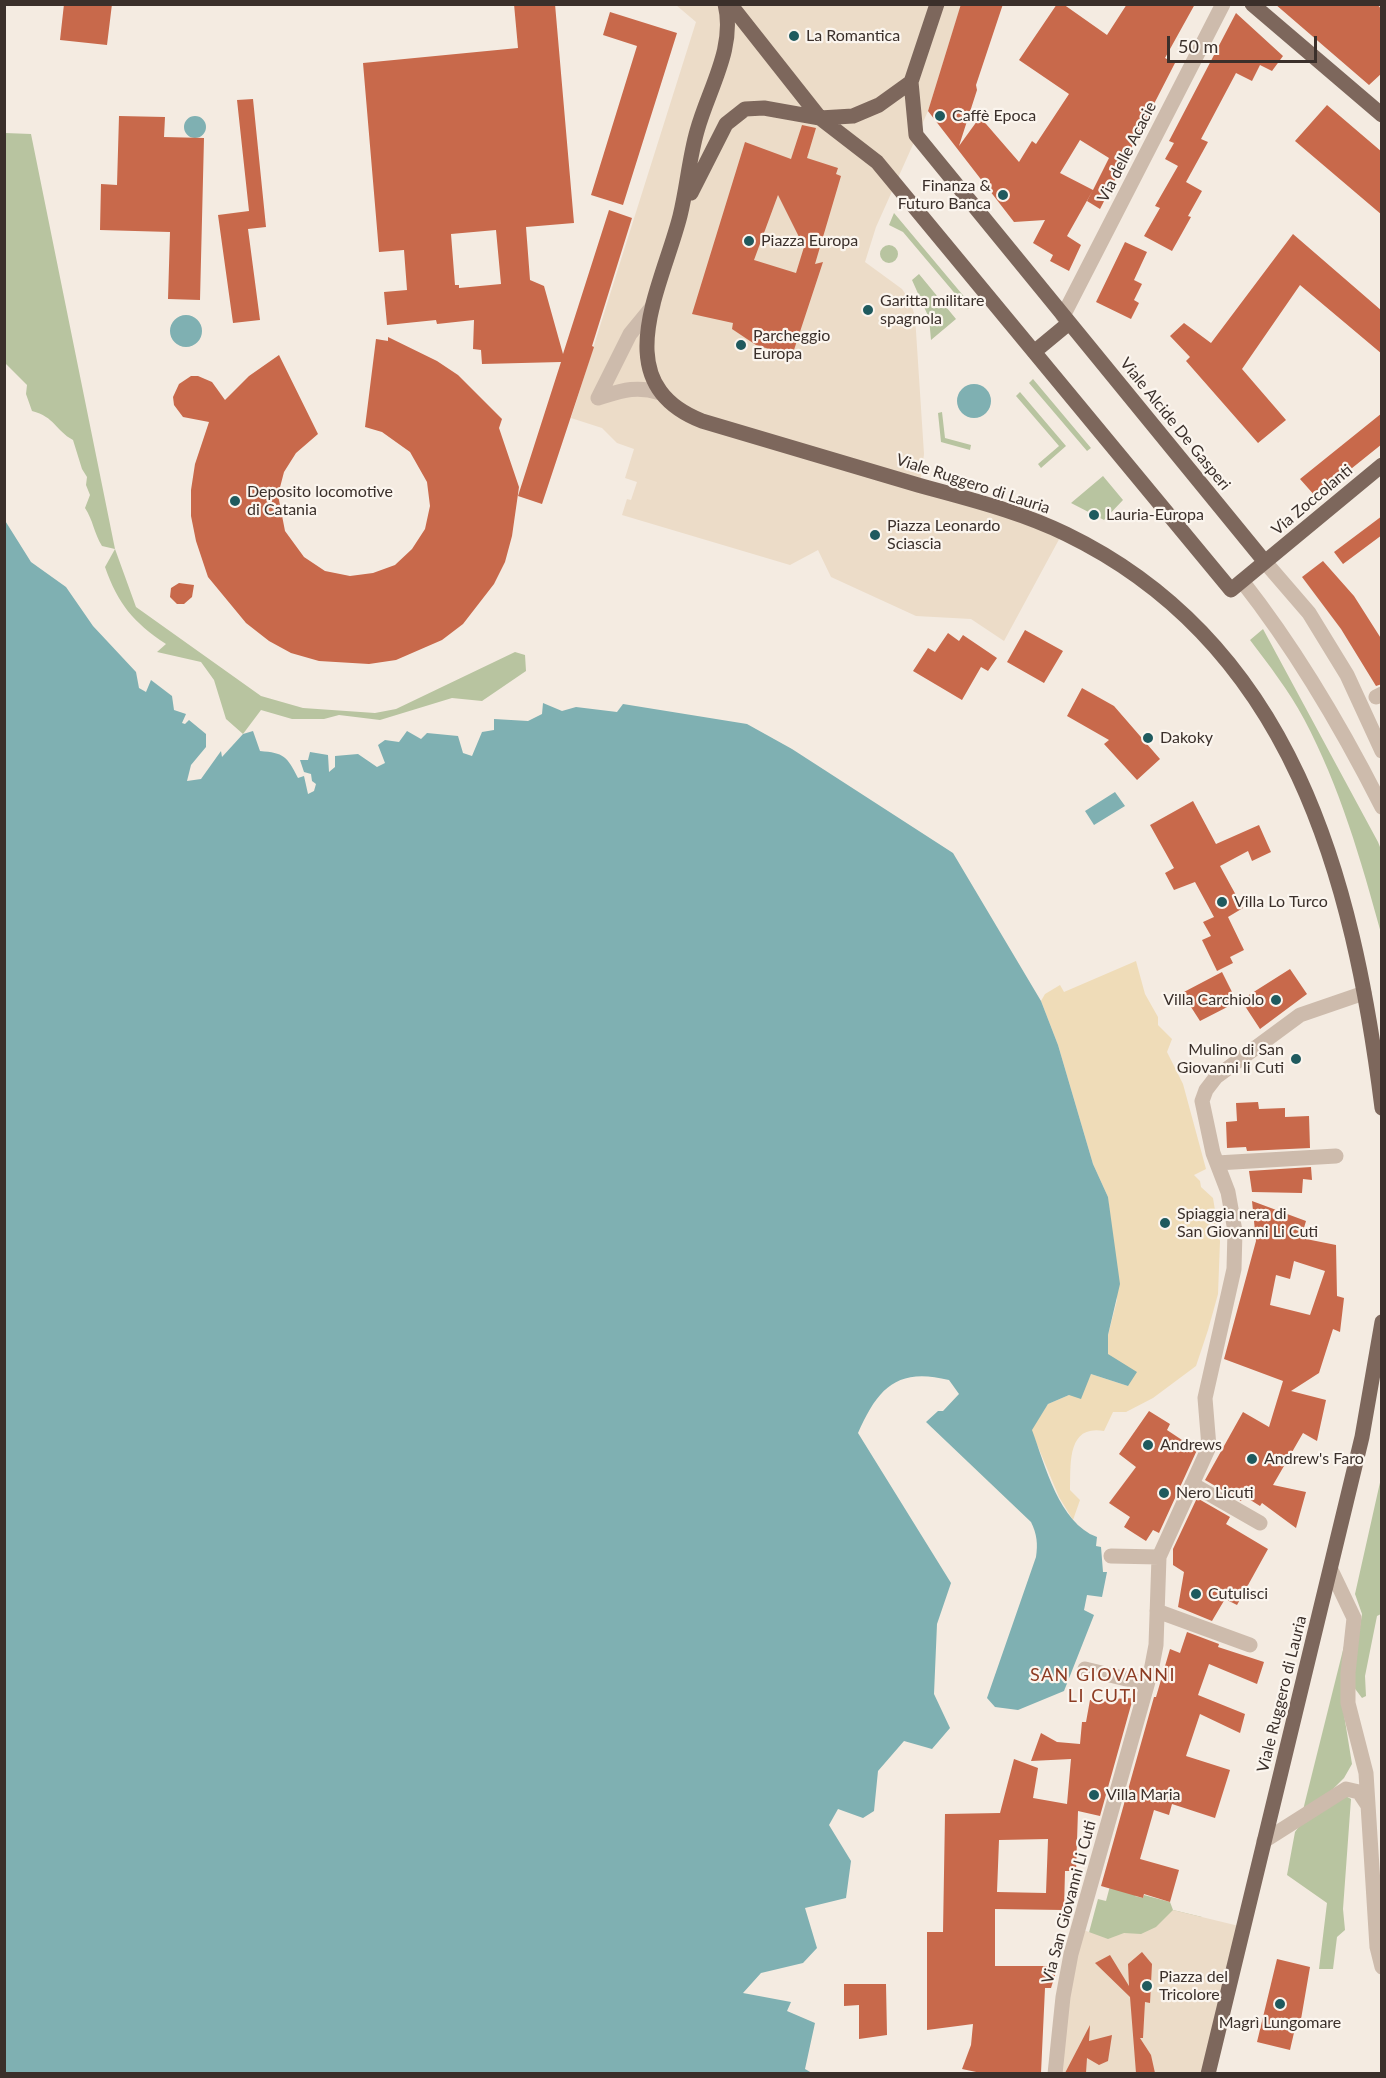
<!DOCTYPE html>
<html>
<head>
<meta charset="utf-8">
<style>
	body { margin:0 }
	#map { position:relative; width:1386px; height:2078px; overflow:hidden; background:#f4ebe1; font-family:Lato,sans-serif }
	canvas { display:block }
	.frame { position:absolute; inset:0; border:6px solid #3b302b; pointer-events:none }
	.scale { position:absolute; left:1167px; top:36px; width:150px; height:27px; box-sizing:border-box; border:3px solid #3b302b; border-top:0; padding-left:8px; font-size:18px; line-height:21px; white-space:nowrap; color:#3b302b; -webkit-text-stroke:4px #fbf5ee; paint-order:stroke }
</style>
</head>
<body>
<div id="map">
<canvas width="1386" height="2078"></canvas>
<div class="frame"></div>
<div class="scale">50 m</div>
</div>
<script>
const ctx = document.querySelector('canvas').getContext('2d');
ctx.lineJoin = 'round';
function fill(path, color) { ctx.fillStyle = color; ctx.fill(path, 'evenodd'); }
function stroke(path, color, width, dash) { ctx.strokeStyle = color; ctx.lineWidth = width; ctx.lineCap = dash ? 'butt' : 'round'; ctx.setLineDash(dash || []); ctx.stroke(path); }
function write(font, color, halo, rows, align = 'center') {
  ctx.font = font + ' Lato,sans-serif'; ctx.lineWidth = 4.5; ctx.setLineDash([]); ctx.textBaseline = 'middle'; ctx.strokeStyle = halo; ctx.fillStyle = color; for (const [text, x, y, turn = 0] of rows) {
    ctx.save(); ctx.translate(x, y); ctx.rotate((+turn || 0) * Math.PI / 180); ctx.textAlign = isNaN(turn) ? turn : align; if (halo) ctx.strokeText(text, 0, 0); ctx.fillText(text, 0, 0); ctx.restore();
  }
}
fill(new Path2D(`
	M5,133L31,134L115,549L136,607L261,696L303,708L375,713L396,709L515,652L525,655L526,671L482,701L452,698L380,720L339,715L324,719H292L261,710L243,734L226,719L214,680L201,662L157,652L166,644C133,622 118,604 105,567L115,549L102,546C94,533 93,520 85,508L90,495L86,485L87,477L82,469L73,440C55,430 55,417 32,411L26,394L27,385L5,363Z
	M894,213L972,306L968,309L903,232L889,225Z
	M880 254a9 9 0 1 1 18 0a9 9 0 1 1-18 0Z
	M919,274L956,319L931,340L929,318L912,280Z
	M1033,379L1091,448L1087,451L1029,383Z
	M1020,392L1066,446L1041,468L1038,464L1059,446L1016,396Z
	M942,412L945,438L971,445L970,450L941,442L938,413Z
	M1103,476L1123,500L1104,520L1071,503Z
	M1263,629L1378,842L1382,852L1381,933C1361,860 1340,787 1304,719C1289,691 1269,665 1250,640Z
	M1381,1478V1614L1377,1616L1365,1676L1366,1696L1362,1698L1353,1686L1352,1673L1362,1614L1355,1594Z
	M1350,1622L1341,1696L1352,1764L1344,1778L1327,1795L1303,1810Z
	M1344,1795L1351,1799L1343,1909L1345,1930L1337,1937L1333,1969H1319L1327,1903L1287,1875L1295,1832L1300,1825Z
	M1110,1886L1136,1893L1135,1896L1143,1898L1144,1895L1170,1902L1173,1910L1202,1917L1084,1951L1098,1899L1106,1901Z`), '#b8c4a0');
fill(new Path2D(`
	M1136,961L1145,994L1158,1017V1025L1172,1039L1167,1052L1183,1084L1206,1169L1194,1175L1200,1181L1201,1187L1213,1198L1220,1241L1218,1294L1208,1330L1196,1366L1153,1398L1126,1412H1113L1104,1431C1066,1424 1071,1466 1070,1490L1080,1500L1073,1520L1059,1497L1031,1430L1048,1404L1069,1395L1091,1374L1128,1386L1108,1354V1335L1117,1300L1108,1197L1093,1164L1058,1045L1041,1001L1045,994L1060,985L1064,992Z`), '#efdcb8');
fill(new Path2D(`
	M676,5H961L928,111L876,227L865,262L902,289L910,301L915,316L924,454L920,485L1063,532L1004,641L971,619L916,616L831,577L818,550L790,565L622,515L627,499L631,500L637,482L625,478L634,449L617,443L602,428L571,418L696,22Z
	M1173,1910L1243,1927L1208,2073L1055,2074L1078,1928L1108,1939L1124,1933L1141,1934L1156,1927Z`), '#ecdcc8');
fill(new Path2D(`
	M184 127a11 11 0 1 1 22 0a11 11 0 1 1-22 0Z
	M170 331a16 16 0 1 1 32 0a16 16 0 1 1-32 0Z
	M957 401a17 17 0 1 1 34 0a17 17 0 1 1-34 0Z
	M4,519L31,562L66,587L93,626L136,672L139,688L146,692L151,680L172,696L174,710L186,714L182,723L185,724L189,720L206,734V747L191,765L187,781L201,779L221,751L222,757L243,734L253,731L260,751C284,753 287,756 298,778L304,776L308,794L314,791L316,784L312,781L311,774L304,772L300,760H308L310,752L328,755L329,772L335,767V756L358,754L377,767L385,763L378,745L385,740L399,742L407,731L421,739L427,733L458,736L463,753L472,756L482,732L494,730V719L528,721L542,714L543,703L562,711L576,707L617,712L623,704L747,724L792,749L953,853L1041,1001L1058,1045L1093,1164L1108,1197L1120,1284L1108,1335V1354L1137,1372L1128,1386L1091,1374L1081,1399L1069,1395L1048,1404L1032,1430C1045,1465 1059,1523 1097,1537L1096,1546L1101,1547L1103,1572H1107L1102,1597L1087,1595L1084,1610L1094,1615L1064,1691L1018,1710L995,1707L987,1698L1036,1557C1038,1544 1037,1534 1031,1522L926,1422L938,1411H943L959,1394L949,1380C897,1367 878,1388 858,1433L951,1583L937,1624L934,1694L950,1728L932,1749L904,1741L878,1771L874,1811L863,1818L838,1809L829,1825L851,1861L846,1898L805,1908L817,1948L803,1963L761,1973L743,1993L791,2002L787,2011L815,2023L805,2069L812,2073H5Z
	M1115,792L1125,806L1094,825L1085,811Z`), '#7fb0b2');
fill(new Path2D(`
	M64,4H112L107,45L60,40Z
	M514,4H555L574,223L526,227L530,280L544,286L563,354L609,210L632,218L592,346L594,347L542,504L518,496L561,362L482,364L481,350L473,349L474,320L437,324L436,320L387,325L384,292L407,290L404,250L379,252L363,63L518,48ZM496,230L501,284L459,288V285H455L451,234Z
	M961,4H1003L976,85L977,90L959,146L980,117L1019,162L1032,141L1036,144L1069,94L1019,60L1057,4H1063L1107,35L1127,4H1195L1165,58L1175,63L1100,209L1087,201L1093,190L1067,236L1081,245L1069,271L1050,261L1053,255L1033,243L1045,220L1014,222L928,111ZM1080,140L1109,158L1093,190L1060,173Z
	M1275,4H1377L1382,10V73L1369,85Z
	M610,12L677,33L623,205L591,195L637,46L603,35Z
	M1236,13L1283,56L1272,71L1260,65L1252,81L1236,73L1201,139L1208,142L1186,182L1202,191L1188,216L1191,217L1172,251L1144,236L1160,208L1155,206L1178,166L1165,159L1174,143L1169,141Z
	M253,99L266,227L248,229L260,320L233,323L218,215L249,211L237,100Z
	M1327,105L1382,152V215L1295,141Z
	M119,116L165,117L164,137L204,138L200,300L168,299L170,232L100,230L101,184L117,185Z
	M802,125L816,128L807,158L838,168L836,174L841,176L815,264L823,262L792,356L756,345L732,329L733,323L692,314L745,142L791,159ZM778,195L804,247L796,273L754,260Z
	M1293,234L1382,311V354L1300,285L1242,369L1286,420L1258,443L1186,361L1190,357L1170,336L1184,323L1211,343Z
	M1125,242L1147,252L1134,280L1142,284L1134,300L1139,303L1131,319L1096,302Z
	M388,337L437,361L458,375L502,419L499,428L519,487L512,536L505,562L494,584L463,624L442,640L396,660L369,664L319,661L291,653L269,641L246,623L208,577L196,541L191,516V490L195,464L209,422L183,417L174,405L173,397L179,384L191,376H198L212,382L225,400L249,376L279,355L318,434L296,453L284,472L278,495L285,531L304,557L325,571L350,576L373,573L395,565L412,549L425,529L430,506L427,482L410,452L382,432L365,427L376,339L388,341Z
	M1382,413V444L1316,497L1300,479Z
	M1382,516V535L1343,564L1334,552Z
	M1323,561L1354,596L1382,640V684L1376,686L1341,629L1302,577Z
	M179,583L194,585L192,597L184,604H177L170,597L171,588Z
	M1025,630L1063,651L1044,683L1007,662Z
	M948,633L959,641L963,635L997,658L988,671L981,667L962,700L913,671L928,648L935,652Z
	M1082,688L1114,706L1160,759L1137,780L1104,744L1109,740L1067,716Z
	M1193,801L1216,844L1259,825L1271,852L1252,861L1248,851L1220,866L1243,908L1228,917L1244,950L1230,957L1233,963L1217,971L1202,940L1211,936L1203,922L1214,917L1195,882L1174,890L1165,873L1174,868L1150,825Z
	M1290,969L1307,994L1260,1029L1241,1000Z
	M1222,972L1237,1002L1200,1021L1182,993Z
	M1258,1102L1259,1109L1285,1108V1117L1309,1116L1310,1148L1247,1151L1246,1147L1227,1148L1226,1122L1237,1121L1236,1103Z
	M1311,1167L1312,1180L1303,1179L1302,1193L1252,1192L1249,1171Z
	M1252,1201L1306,1221L1301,1238L1336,1245L1337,1296L1344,1298L1340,1332L1333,1329L1319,1373L1291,1391L1326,1400L1317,1441L1303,1433L1273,1485L1306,1492L1296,1528L1262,1503L1260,1506L1244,1496L1241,1501L1205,1480L1243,1412L1269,1427L1283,1381L1224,1359L1256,1241ZM1294,1261L1325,1271L1310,1315L1270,1305L1276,1275L1290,1279Z
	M1149,1411L1170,1424L1167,1430L1197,1450L1159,1533L1153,1530L1146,1541L1124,1527L1130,1517L1109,1503L1136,1467L1119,1454Z
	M1197,1498L1230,1517L1226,1524L1268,1549L1237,1605L1225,1599L1212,1621L1178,1607L1184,1572L1173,1565V1549Z
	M1187,1632L1219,1644L1218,1647L1264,1662L1257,1684L1209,1664L1198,1695L1245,1714L1240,1733L1200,1714L1186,1756L1230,1770L1215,1818L1172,1804L1169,1815L1154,1810L1140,1859L1179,1870L1170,1902L1144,1894L1143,1898L1101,1886L1154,1697H1156L1170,1649L1180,1653Z
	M1133,1698L1100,1816L1078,1811L1076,1871H1065L1064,1910L995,1909V1966H1058L1051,1988H1045L1041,2073H981L962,2069L971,2045L973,2024L927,2030V1932H943L945,1814L1000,1813L1014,1759L1038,1768L1033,1798L1067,1804L1071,1759L1031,1761L1041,1733L1057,1742L1080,1744L1082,1722H1086L1090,1700ZM1048,1839L1046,1893L997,1892L999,1840Z
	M1142,1952L1152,1964L1150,2003L1145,2002L1143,2038H1140L1151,2055L1155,2073H1136L1130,1997L1095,1963L1110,1955L1129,1986L1128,1964Z
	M1277,1959L1310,1967L1300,2025L1296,2024L1290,2050L1257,2042Z
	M844,1984H886L887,2035L859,2039V2005L844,2006Z
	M1090,2025L1089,2041L1112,2035L1108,2061L1099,2065L1087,2058L1086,2073H1065Z`), '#c8694b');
stroke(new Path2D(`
	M1063,316L1223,4
	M598,398L630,334L653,306
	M598,398C621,391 636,385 660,393
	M1265,562L1309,613L1347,675L1382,751
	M1242,581C1297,651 1342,728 1382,807
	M1376,697L1382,694
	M1217,1163L1336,1156
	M1192,1484L1260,1523
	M1111,1556L1159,1557
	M1331,1570L1354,1618L1348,1673V1703L1366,1773L1377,1947L1382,1951
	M1157,1611L1250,1645
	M1085,1669L1147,1684
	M1264,1841L1346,1789L1359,1792L1367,1804
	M1377,1947L1382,1967
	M1055,2074L1063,1997L1071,1954L1151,1671L1156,1645L1159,1557L1209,1447L1205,1398L1234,1269L1235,1231L1228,1192L1213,1153L1202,1101L1206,1090L1216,1077L1300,1015L1364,993`), '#cdbbac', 15);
stroke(new Path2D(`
	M725,4C736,48 708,90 697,131C689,159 687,188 680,216C662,287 605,383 702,421C774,442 846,463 918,485C968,499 1019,511 1066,534C1293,644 1353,878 1382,1108
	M730,4L820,118L877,162L1231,590L1382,465
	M1252,4L1382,115
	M911,82L916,135L1265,562
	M691,193L726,124L745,109L764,108L820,118L853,116L879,105L911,82L937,4
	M1034,352L1069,323
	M1208,2074L1362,1437L1382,1322`), '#7d675c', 15);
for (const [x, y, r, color] of [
	[794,36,6,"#1f5a5e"],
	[940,116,6,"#1f5a5e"],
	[1003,195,6,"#1f5a5e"],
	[749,241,6,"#1f5a5e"],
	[868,310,6,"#1f5a5e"],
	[741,345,6,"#1f5a5e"],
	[235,501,6,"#1f5a5e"],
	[1094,515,6,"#1f5a5e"],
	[875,535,6,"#1f5a5e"],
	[1148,738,6,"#1f5a5e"],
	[1222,902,6,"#1f5a5e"],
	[1276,1000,6,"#1f5a5e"],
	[1296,1059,6,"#1f5a5e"],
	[1165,1223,6,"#1f5a5e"],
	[1148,1445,6,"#1f5a5e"],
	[1252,1459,6,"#1f5a5e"],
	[1164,1493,6,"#1f5a5e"],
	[1196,1594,6,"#1f5a5e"],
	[1094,1795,6,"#1f5a5e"],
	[1147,1986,6,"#1f5a5e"],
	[1280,2004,6,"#1f5a5e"]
]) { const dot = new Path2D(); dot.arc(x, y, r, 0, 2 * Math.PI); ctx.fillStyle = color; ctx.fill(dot); stroke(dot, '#fbf5ee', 2); }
write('16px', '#3b302b', '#fbf5ee', [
	["La Romantica",806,36],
	["Caffè Epoca",952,116],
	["Finanza &",991,186,"right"],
	["Futuro Banca",991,204,"right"],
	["Piazza Europa",761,241],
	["Garitta militare",880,301],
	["spagnola",880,319],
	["Parcheggio",753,336],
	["Europa",753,354],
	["Deposito locomotive",247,492],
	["di Catania",247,510],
	["Lauria-Europa",1106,515],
	["Piazza Leonardo",887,526],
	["Sciascia",887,544],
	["Dakoky",1160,738],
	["Villa Lo Turco",1234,902],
	["Villa Carchiolo",1264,1000,"right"],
	["Mulino di San",1284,1050,"right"],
	["Giovanni li Cuti",1284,1068,"right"],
	["Spiaggia nera di",1177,1214],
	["San Giovanni Li Cuti",1177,1232],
	["Andrews",1160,1445],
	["Andrew's Faro",1264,1459],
	["Nero Licuti",1176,1493],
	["Cutulisci",1208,1594],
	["Villa Maria",1106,1795],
	["Piazza del",1159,1977],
	["Tricolore",1159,1995],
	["Magrì Lungomare",1280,2023,"center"]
], 'left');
write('16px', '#3b302b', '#fbf5ee', [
	["Via delle Acacie",1127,152,-63],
	["Viale Alcide De Gasperi",1175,424,51],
	["Viale Ruggero di Lauria",973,484,18],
	["Via Zoccolanti",1312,500,-40],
	["Viale Ruggero di Lauria",1282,1694,-76],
	["Via San Giovanni Li Cuti",1069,1902,-75]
]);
ctx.letterSpacing = '1.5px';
write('18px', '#8c3b22', '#fbf5ee', [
	["SAN GIOVANNI",1103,1675],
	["LI CUTI",1103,1696]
]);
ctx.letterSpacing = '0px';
</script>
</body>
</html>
